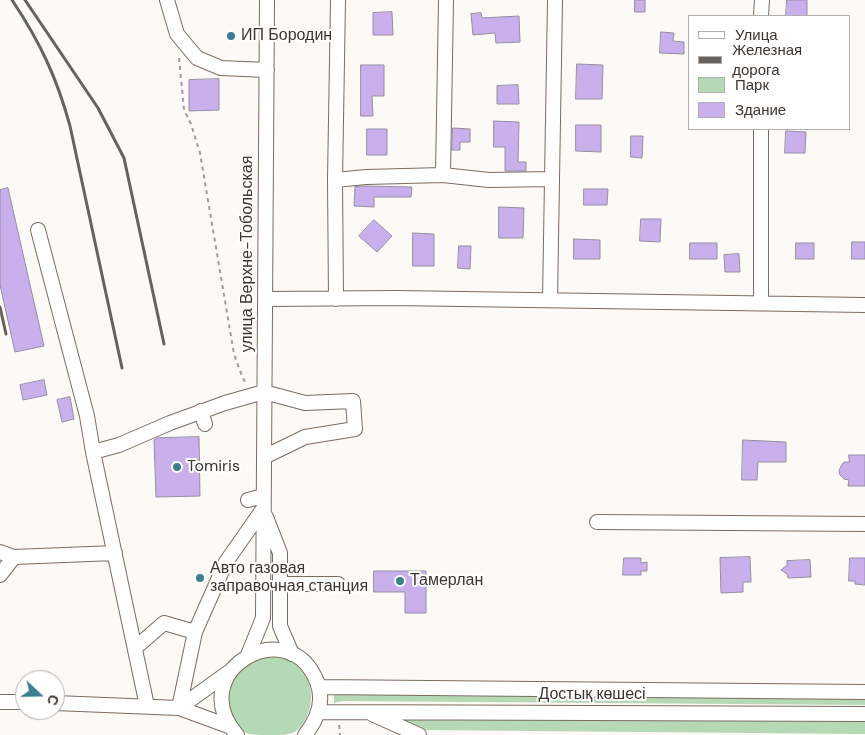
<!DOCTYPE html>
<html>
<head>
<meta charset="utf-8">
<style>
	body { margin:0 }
	#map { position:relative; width:865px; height:735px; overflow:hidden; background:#fdf9f6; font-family:"DM Sans",sans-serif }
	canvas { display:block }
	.legend { position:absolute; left:688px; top:15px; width:162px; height:115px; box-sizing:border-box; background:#fff; border:1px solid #b1aeac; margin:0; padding:6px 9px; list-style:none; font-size:15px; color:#3c342f }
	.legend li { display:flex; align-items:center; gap:10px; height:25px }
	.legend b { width:25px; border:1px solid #b1aeac }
	.north { position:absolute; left:15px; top:670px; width:50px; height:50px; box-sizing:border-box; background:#fff; border:1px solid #b1aeac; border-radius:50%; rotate:111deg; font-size:14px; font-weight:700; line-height:20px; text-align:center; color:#3c342f }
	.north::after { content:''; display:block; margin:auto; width:18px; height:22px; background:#3d7e90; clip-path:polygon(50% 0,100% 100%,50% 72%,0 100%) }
</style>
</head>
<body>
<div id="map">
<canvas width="865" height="735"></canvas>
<ul class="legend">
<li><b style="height:6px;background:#fff"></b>Улица</li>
<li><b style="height:6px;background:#68615c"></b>Железная дорога</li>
<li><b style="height:14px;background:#b5d9b5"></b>Парк</li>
<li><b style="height:14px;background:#c9b0ec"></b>Здание</li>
</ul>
<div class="north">С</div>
</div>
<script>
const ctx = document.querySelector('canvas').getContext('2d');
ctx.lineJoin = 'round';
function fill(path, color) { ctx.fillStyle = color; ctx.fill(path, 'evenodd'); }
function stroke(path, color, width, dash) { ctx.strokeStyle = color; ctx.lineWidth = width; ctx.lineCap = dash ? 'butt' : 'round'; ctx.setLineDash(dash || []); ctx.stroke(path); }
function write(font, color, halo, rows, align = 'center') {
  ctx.font = font + ' "DM Sans",sans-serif'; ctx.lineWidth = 4; ctx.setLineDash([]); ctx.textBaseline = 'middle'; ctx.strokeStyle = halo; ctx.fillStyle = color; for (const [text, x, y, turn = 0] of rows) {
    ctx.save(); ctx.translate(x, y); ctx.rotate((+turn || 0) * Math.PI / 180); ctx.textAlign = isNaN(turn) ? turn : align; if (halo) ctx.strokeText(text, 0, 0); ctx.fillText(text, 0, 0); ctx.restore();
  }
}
fill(new Path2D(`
	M272,656C278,658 285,658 290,661C311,673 316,698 306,718C299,733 291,735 275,735C268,735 255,735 249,734C228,726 221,690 235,674C246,662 257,658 272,656Z
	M334,689L865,697V705L343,701L334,703Z
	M393,718L865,721V734L420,730Z`), '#b5d9b5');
const building = new Path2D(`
	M635,0H645V12H635Z
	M787,0H807V16H786Z
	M392,12L393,35H373V13Z
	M481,13L482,18L519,16L520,42L496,43L495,33L473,35L471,14Z
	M661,32L674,33L673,41L684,42V54L660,53Z
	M577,64L603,65L602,99H576Z
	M361,65H384V96H372L373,116H361Z
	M219,79V110L189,111V80Z
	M518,85L519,104H497V86Z
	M494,121L519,122L518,162H526V171H505V147H494Z
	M576,125H601V152L576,151Z
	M453,128L470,129V142H460V150H452Z
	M367,129H387V155H367Z
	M786,131L806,132L805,153H785Z
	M631,136H643L642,158L631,157Z
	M365,186L412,187L411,197H374V207L354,206L355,187Z
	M8,188L44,346L15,352L0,285V190Z
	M584,189H608L607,205H584Z
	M499,207L524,208L523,238H499Z
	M641,219H661L660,242L640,241Z
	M374,220L392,236L377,252L359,236Z
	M413,233L434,234V266H413Z
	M574,239L600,240V259H574Z
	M852,242H865V259H852Z
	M690,243H717V259H690Z
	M796,243H814V259H796Z
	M459,246H471L470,269L458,268Z
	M739,254L740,272H725L724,255Z
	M44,380L47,395L23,400L20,385Z
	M70,397L74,419L62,422L57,400Z
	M199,437L200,496L156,497L154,440L157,438Z
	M743,440L786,442V462H758L757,480H742Z
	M849,455H865V486H848L849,480L844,479L840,475L839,471L841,466L844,462H849Z
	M750,557L751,582H743V592L721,593L720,558Z
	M624,558H641V563L647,562V571H641V575H623Z
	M850,558H865V585L855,584V581H849Z
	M810,560L811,577L788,578L787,574L781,570L787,565V561Z
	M374,571H426V613H405V592H374Z`);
fill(building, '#c9b0ec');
stroke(building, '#958ea1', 1);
const minor = new Path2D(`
	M167,0L177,34L197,58L221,68L267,70
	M761,16L762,0
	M443,175L489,180L551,179
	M335,180L366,177L443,175L446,0
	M38,230L87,416L93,452L147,706
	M266,299L395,298L865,305
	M336,299L335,180L338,0
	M550,300L555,0
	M761,303V129
	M201,411L205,424
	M93,452L119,445L170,423L225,403L264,392L305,403L353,401L355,429L305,437L264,457
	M248,500L263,496
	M266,517L280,553V626L292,654
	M597,522L865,524
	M0,552L14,557L115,553
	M0,575L14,557
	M280,584H338
	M135,648L164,623L195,632
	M248,655L263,618L267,0
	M319,687L865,692
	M0,702H25
	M55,703L179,708L231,727
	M179,708L195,632L226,562L263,509
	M179,708L229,672
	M319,712L865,714
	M372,714L419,735
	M237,735C182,672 289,610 317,682C325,702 317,720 305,735`);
stroke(minor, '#7d6b60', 16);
stroke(new Path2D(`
	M179,58L184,110L191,124L200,153L234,354L242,376L246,384
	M339,725L340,735`), '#a29c98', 2, [4, 4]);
stroke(minor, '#fff', 14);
stroke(new Path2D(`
	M12,0C40,42 57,78 70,126L122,368
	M25,0L98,108L124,158L164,344
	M0,307L6,334`), '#68615c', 3);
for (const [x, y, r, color] of [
	[231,36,5,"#3d7e90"],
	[177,467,5,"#3d7e90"],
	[200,578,5,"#3d7e90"],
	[400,581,5,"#3d7e90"]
]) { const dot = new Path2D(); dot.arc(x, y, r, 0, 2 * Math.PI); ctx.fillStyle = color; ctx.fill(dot); stroke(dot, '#fff', 2); }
write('16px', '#3c342f', '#fff', [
	["ИП Бородин",241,36],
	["Tomiris",187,467],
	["Авто газовая",210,569],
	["заправочная станция",210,587],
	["Тамерлан",410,581]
], 'left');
write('16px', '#3c342f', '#fff', [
	["улица Верхне-Тобольская",248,254,-90],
	["Достық көшесі",592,695]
]);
</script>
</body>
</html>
